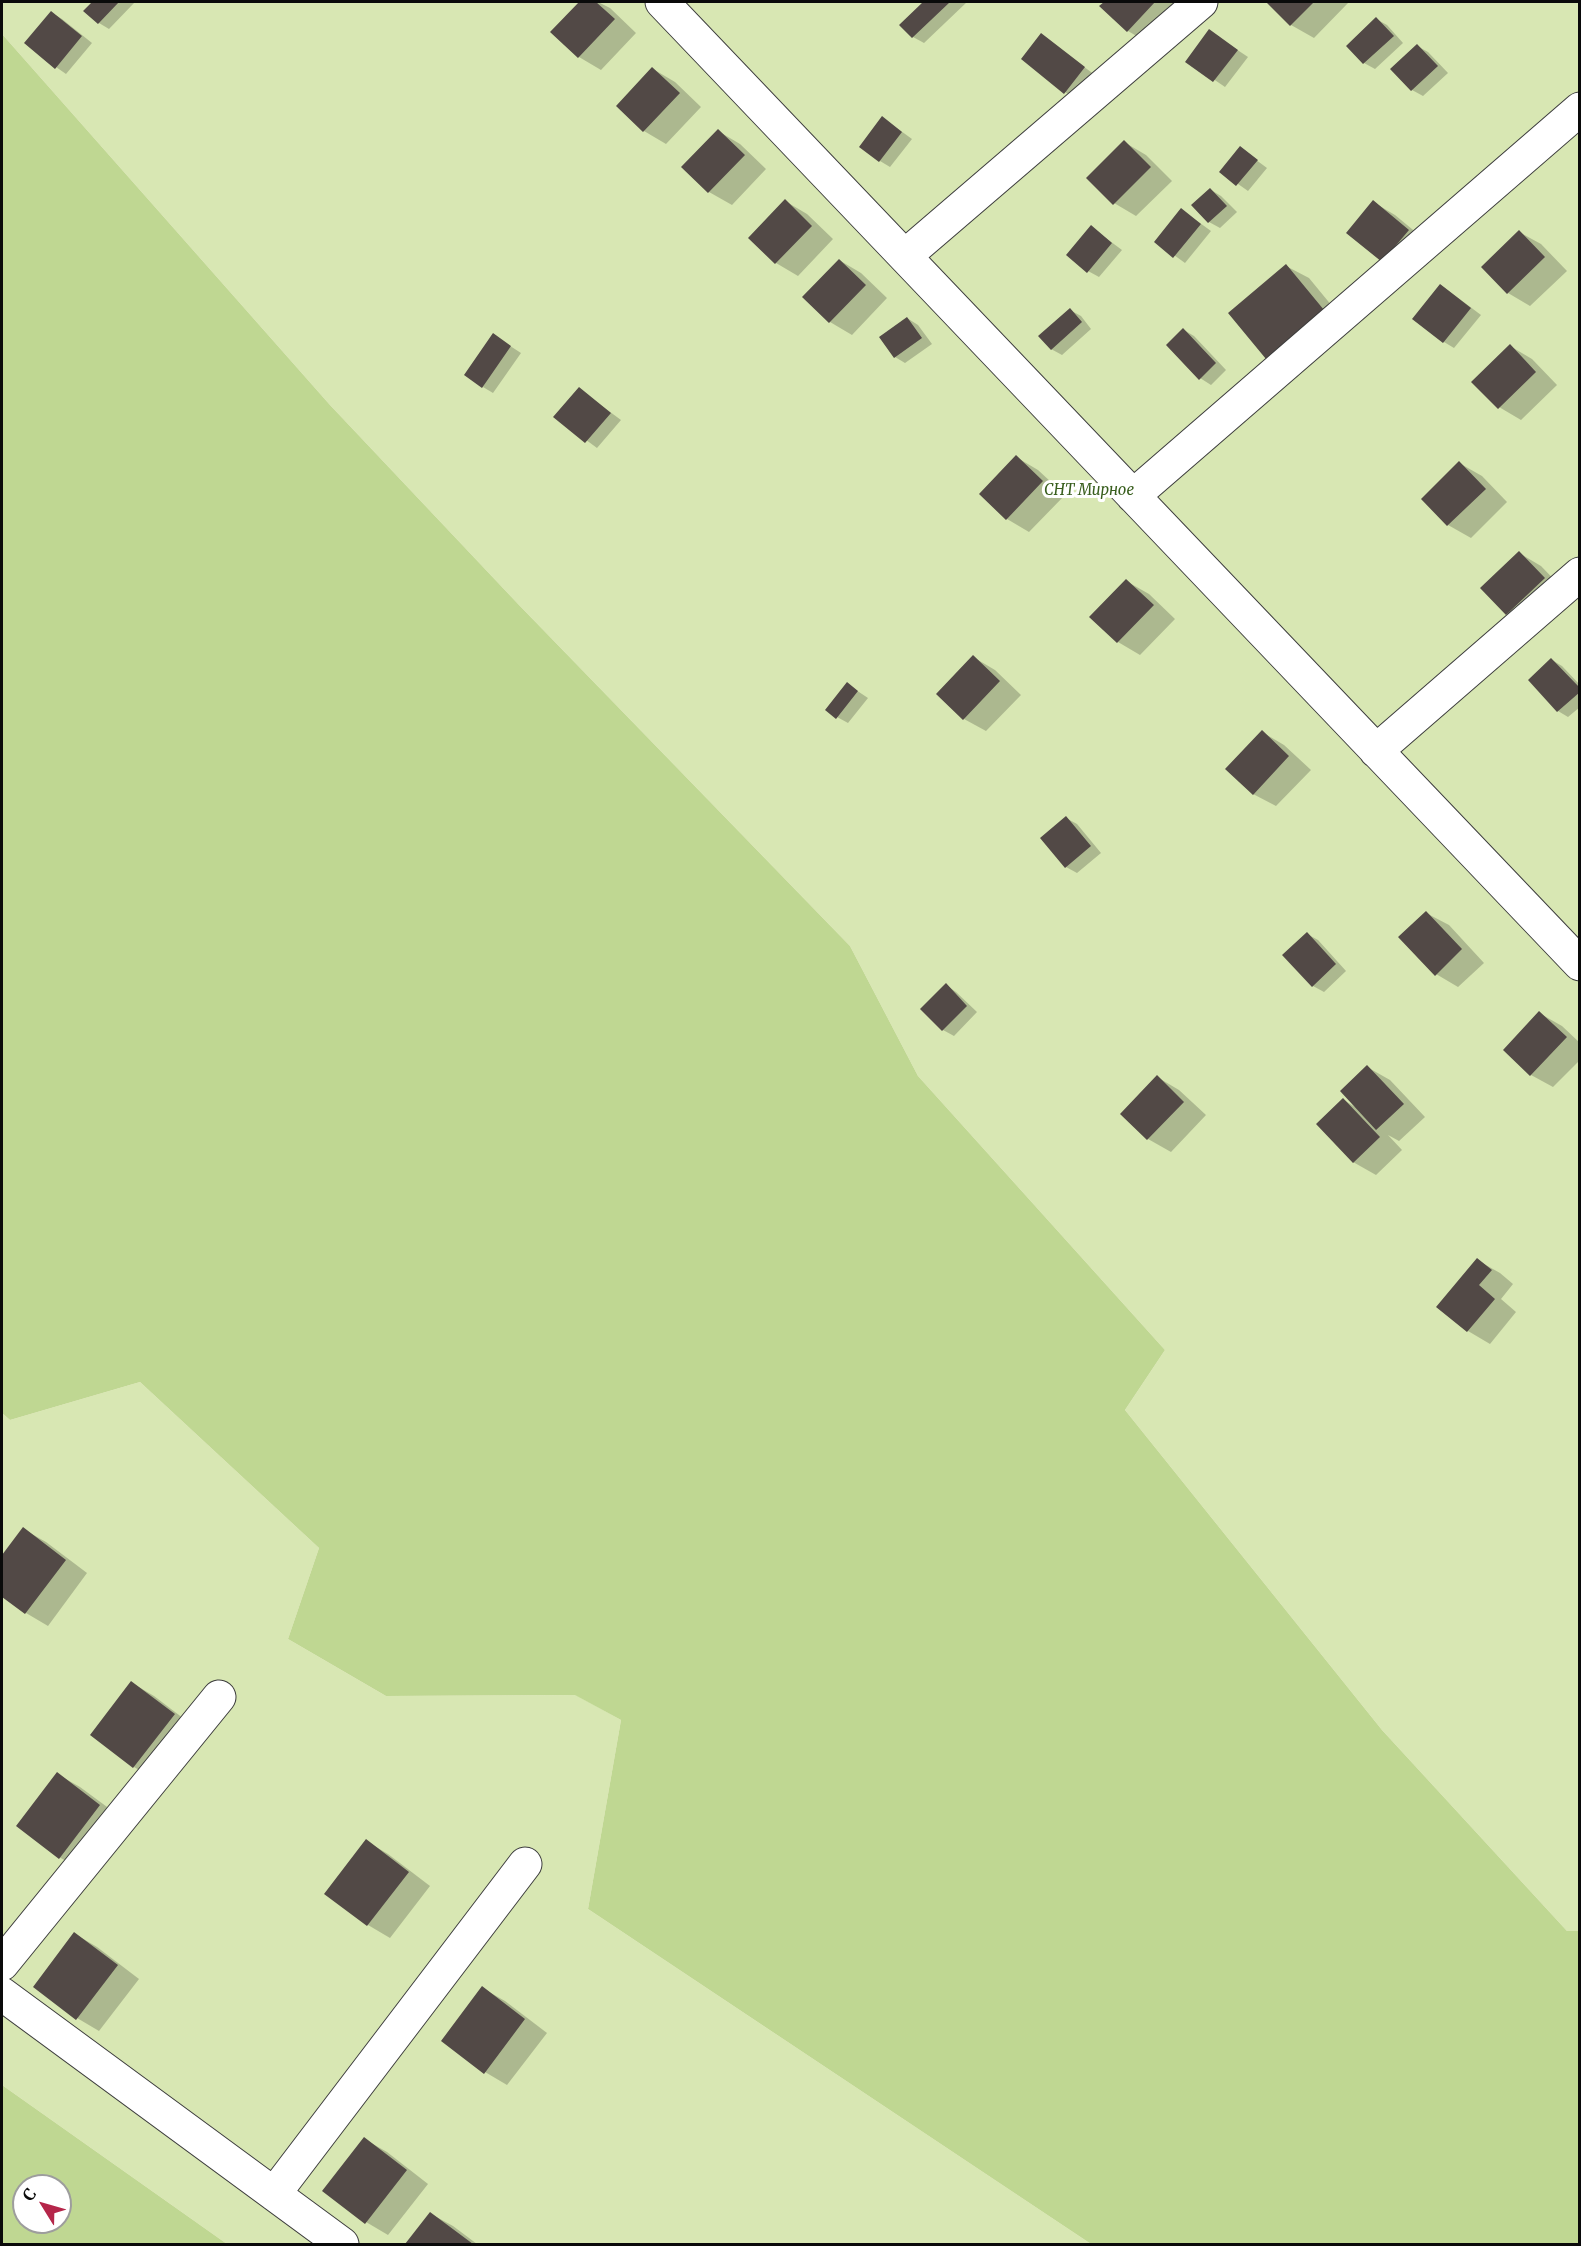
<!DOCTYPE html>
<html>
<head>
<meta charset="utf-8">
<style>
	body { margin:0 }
	#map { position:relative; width:1581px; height:2246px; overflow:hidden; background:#fff5e7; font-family:Merriweather,serif }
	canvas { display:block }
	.frame { position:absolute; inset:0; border:3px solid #0a0a0a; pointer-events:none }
	.north { position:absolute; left:12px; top:2174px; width:60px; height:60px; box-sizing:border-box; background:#fff; border:2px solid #9d9d9d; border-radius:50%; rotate:307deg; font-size:16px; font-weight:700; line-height:24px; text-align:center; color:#0a0a0a }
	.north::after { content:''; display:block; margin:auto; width:21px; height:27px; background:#b5264a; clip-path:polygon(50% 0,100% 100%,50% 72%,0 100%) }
</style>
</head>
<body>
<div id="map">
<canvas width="1581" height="2246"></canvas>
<div class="frame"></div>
<div class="north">С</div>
</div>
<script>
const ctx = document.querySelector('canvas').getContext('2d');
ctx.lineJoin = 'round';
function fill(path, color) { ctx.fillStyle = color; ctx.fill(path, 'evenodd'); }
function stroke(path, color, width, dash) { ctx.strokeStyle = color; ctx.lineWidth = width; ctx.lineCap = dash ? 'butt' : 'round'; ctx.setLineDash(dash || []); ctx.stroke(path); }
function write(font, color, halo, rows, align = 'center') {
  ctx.font = font + ' Merriweather,serif'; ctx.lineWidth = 6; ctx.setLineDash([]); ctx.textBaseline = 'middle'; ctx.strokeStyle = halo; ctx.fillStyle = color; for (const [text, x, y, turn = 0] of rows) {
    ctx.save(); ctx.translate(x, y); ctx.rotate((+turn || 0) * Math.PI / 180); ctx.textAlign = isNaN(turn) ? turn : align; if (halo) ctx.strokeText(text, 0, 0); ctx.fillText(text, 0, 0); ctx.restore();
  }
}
fill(new Path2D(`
	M2,2H1579V1931H1567L1382,1730L1125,1410L1165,1350L918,1076L850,946L519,605L330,405L2,34Z
	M140,1382L319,1548L288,1639L386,1696L576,1695L621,1720L588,1909L1091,2244H227L2,2085V1413L10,1420Z`), '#d8e7b3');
fill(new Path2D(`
	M2,34L330,405L519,605L850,946L918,1076L1165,1350L1125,1410L1382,1730L1567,1931H1579V2244H1091L588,1909L621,1720L575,1695L386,1696L288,1639L319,1548L140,1382L10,1420L2,1413Z
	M2,2085L227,2244H2ZM24,2186H60V2222H24Z`), '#bfd792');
fill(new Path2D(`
	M94,2H135L109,29L99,23L85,11Z
	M581,2H598L610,8L636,33L601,70L579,57L552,32Z
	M926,2H967L924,43L913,37L901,25Z
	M1106,2H1179L1150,44L1128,31L1101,6Z
	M1268,2H1349L1314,38L1291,25Z
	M52,13L62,19L92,43L66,74L56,67Z
	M1376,19L1387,25L1403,43L1375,69L1364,63Z
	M1209,31L1248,57L1225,87L1187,61Z
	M1041,35L1095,75L1076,99L1065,92Z
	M1417,46L1428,52L1448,73L1423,96L1412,90Z
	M653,69L675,82L701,107L666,144L644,131Z
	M883,118L912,139L890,167L880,161Z
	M718,131L740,144L766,169L732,205L709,192L683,167Z
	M1124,142L1146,155L1172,181L1136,216L1114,203Z
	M1240,148L1267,168L1248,191L1221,172Z
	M1211,190L1221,196L1237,212L1220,228L1209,222Z
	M785,201L807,214L833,239L798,276L776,263L750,238Z
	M1373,202L1395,215L1430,244L1406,274L1348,233Z
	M1182,210L1211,231L1185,263L1156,242Z
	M1091,227L1122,250L1099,277L1088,271Z
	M1519,232L1541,244L1567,271L1530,306L1508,293Z
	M839,260L861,273L887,298L852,335L830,322L804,297Z
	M1286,266L1309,278L1346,323L1289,371L1267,358Z
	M1441,285L1481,315L1454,348L1444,342Z
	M1070,310L1081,316L1091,329L1062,355L1051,349Z
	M907,318L918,325L932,344L905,363L895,357Z
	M1184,330L1194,336L1226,370L1211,385L1200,378Z
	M504,342L521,353L493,393L483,387Z
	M1510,346L1532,359L1557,385L1521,420L1499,407Z
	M579,389L621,420L597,448L555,417Z
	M1016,457L1038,470L1065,495L1029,532L1007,519L981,494Z
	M1459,463L1482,476L1507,502L1471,538L1448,525Z
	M1519,553L1541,566L1566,592L1530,627L1507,614L1482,588Z
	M1126,581L1149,594L1175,619L1140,655L1118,642Z
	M973,657L995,670L1021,695L986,731L964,719Z
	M1552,660L1562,666L1580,685V707L1568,717L1558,711Z
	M847,684L868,698L848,723L837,717Z
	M1262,732L1284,745L1311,770L1276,806L1253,794Z
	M1066,818L1077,824L1101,853L1077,873L1066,867Z
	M1426,913L1449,925L1484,963L1458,987L1436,974Z
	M1307,934L1318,940L1346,971L1324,992L1313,986Z
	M946,985L956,992L977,1012L954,1036L943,1030L922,1009Z
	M1539,1013L1562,1026L1580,1043V1060L1553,1087L1531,1075Z
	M1367,1067L1390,1080L1425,1117L1399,1141L1388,1135L1402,1150L1376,1175L1353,1162L1344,1100L1355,1107Z
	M1157,1077L1179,1090L1206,1115L1171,1152L1148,1139L1122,1114Z
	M1477,1260L1500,1273L1513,1284L1501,1299L1516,1312L1490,1344L1468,1331L1438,1307Z
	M23,1529L46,1542L87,1573L48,1626L26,1613L2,1595V1557Z
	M132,1683L154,1696L196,1728L156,1780L134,1767Z
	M57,1774L80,1787L122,1818L82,1870L59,1857Z
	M366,1841L388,1854L430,1886L390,1938L368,1925L326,1893Z
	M75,1934L97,1947L139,1979L99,2031L77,2018Z
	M482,1988L505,2001L547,2033L507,2085L485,2072Z
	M364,2139L387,2152L428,2184L388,2235L366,2222L324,2191Z
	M431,2214L453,2226L477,2244H407Z`), '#0003');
fill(new Path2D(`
	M92,2H119L98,24L83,11Z
	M579,2H596L615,19L578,58L550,32Z
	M923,2H950L912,38L899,25Z
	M1104,2H1155L1127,32L1099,6Z
	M1266,2H1314L1290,26Z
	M51,11L82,36L55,69L24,43Z
	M1376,17L1394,36L1363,64L1346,46Z
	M1209,29L1238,50L1213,82L1185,62Z
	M1041,33L1085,67L1064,94L1021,59Z
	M1417,44L1438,66L1411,91L1390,69Z
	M652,67L680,93L643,132L616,106Z
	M882,116L902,132L879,162L859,147Z
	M718,129L745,155L708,193L681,167Z
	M1124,140L1151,167L1113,205L1086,178Z
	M1240,146L1258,160L1236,186L1219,172Z
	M1210,188L1227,206L1208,223L1191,205Z
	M785,199L812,226L775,264L748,238Z
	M1373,200L1409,230L1382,262L1346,233Z
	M1181,208L1201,224L1173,258L1154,242Z
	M1091,225L1112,243L1087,273L1066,255Z
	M1519,230L1545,257L1507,294L1481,267Z
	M839,259L866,285L829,323L802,297Z
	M1286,264L1324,310L1266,359L1228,313Z
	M1440,284L1471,308L1443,343L1412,319Z
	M1070,308L1082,322L1051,350L1038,336Z
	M907,317L922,338L894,358L879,337Z
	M1183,328L1216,363L1199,380L1166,345Z
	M493,333L511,346L482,388L464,375Z
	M1510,344L1536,372L1498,409L1471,382Z
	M579,387L611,413L585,443L553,417Z
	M1016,455L1043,481L1006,520L979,494Z
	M1459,461L1486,489L1447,526L1421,499Z
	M1519,551L1545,578L1506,615L1480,588Z
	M1126,579L1154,605L1117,643L1089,617Z
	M973,655L1000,681L963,720L936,694Z
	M1551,658L1580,688V692L1557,712L1528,680Z
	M847,682L858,691L836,719L825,710Z
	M1262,730L1289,756L1253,795L1225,769Z
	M1066,816L1091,846L1065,868L1040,838Z
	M1426,911L1462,949L1435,976L1398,937Z
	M1307,932L1336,964L1312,987L1282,955Z
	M946,983L967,1006L942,1031L920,1009Z
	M1539,1011L1567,1037L1530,1076L1503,1050Z
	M1367,1065L1404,1104L1376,1130L1340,1091Z
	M1157,1075L1184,1102L1147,1140L1120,1114Z
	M1343,1098L1380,1137L1353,1163L1316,1124Z
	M1477,1258L1492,1270L1479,1285L1495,1299L1467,1332L1436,1307Z
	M23,1527L66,1560L25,1614L2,1597V1555Z
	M131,1681L175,1714L133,1768L90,1735Z
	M57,1772L100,1805L59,1859L16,1826Z
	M366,1839L409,1872L367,1926L324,1894Z
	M74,1932L118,1965L76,2020L33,1987Z
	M482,1986L525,2019L484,2074L441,2041Z
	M364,2137L407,2170L365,2224L322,2191Z
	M430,2212L473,2244H405Z`), '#524946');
const minor = new Path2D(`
	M662,2L1580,964
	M905,256L1201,2
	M1133,496L1580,109
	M1376,751L1580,574
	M2,1964L219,1697
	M2,1994L342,2244
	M274,2194L525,1864`);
stroke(minor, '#3d3d3d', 35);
stroke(minor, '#fff', 33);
write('italic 15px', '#385e1d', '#fff', [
	["СНТ Мирное",1089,491]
]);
</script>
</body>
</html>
